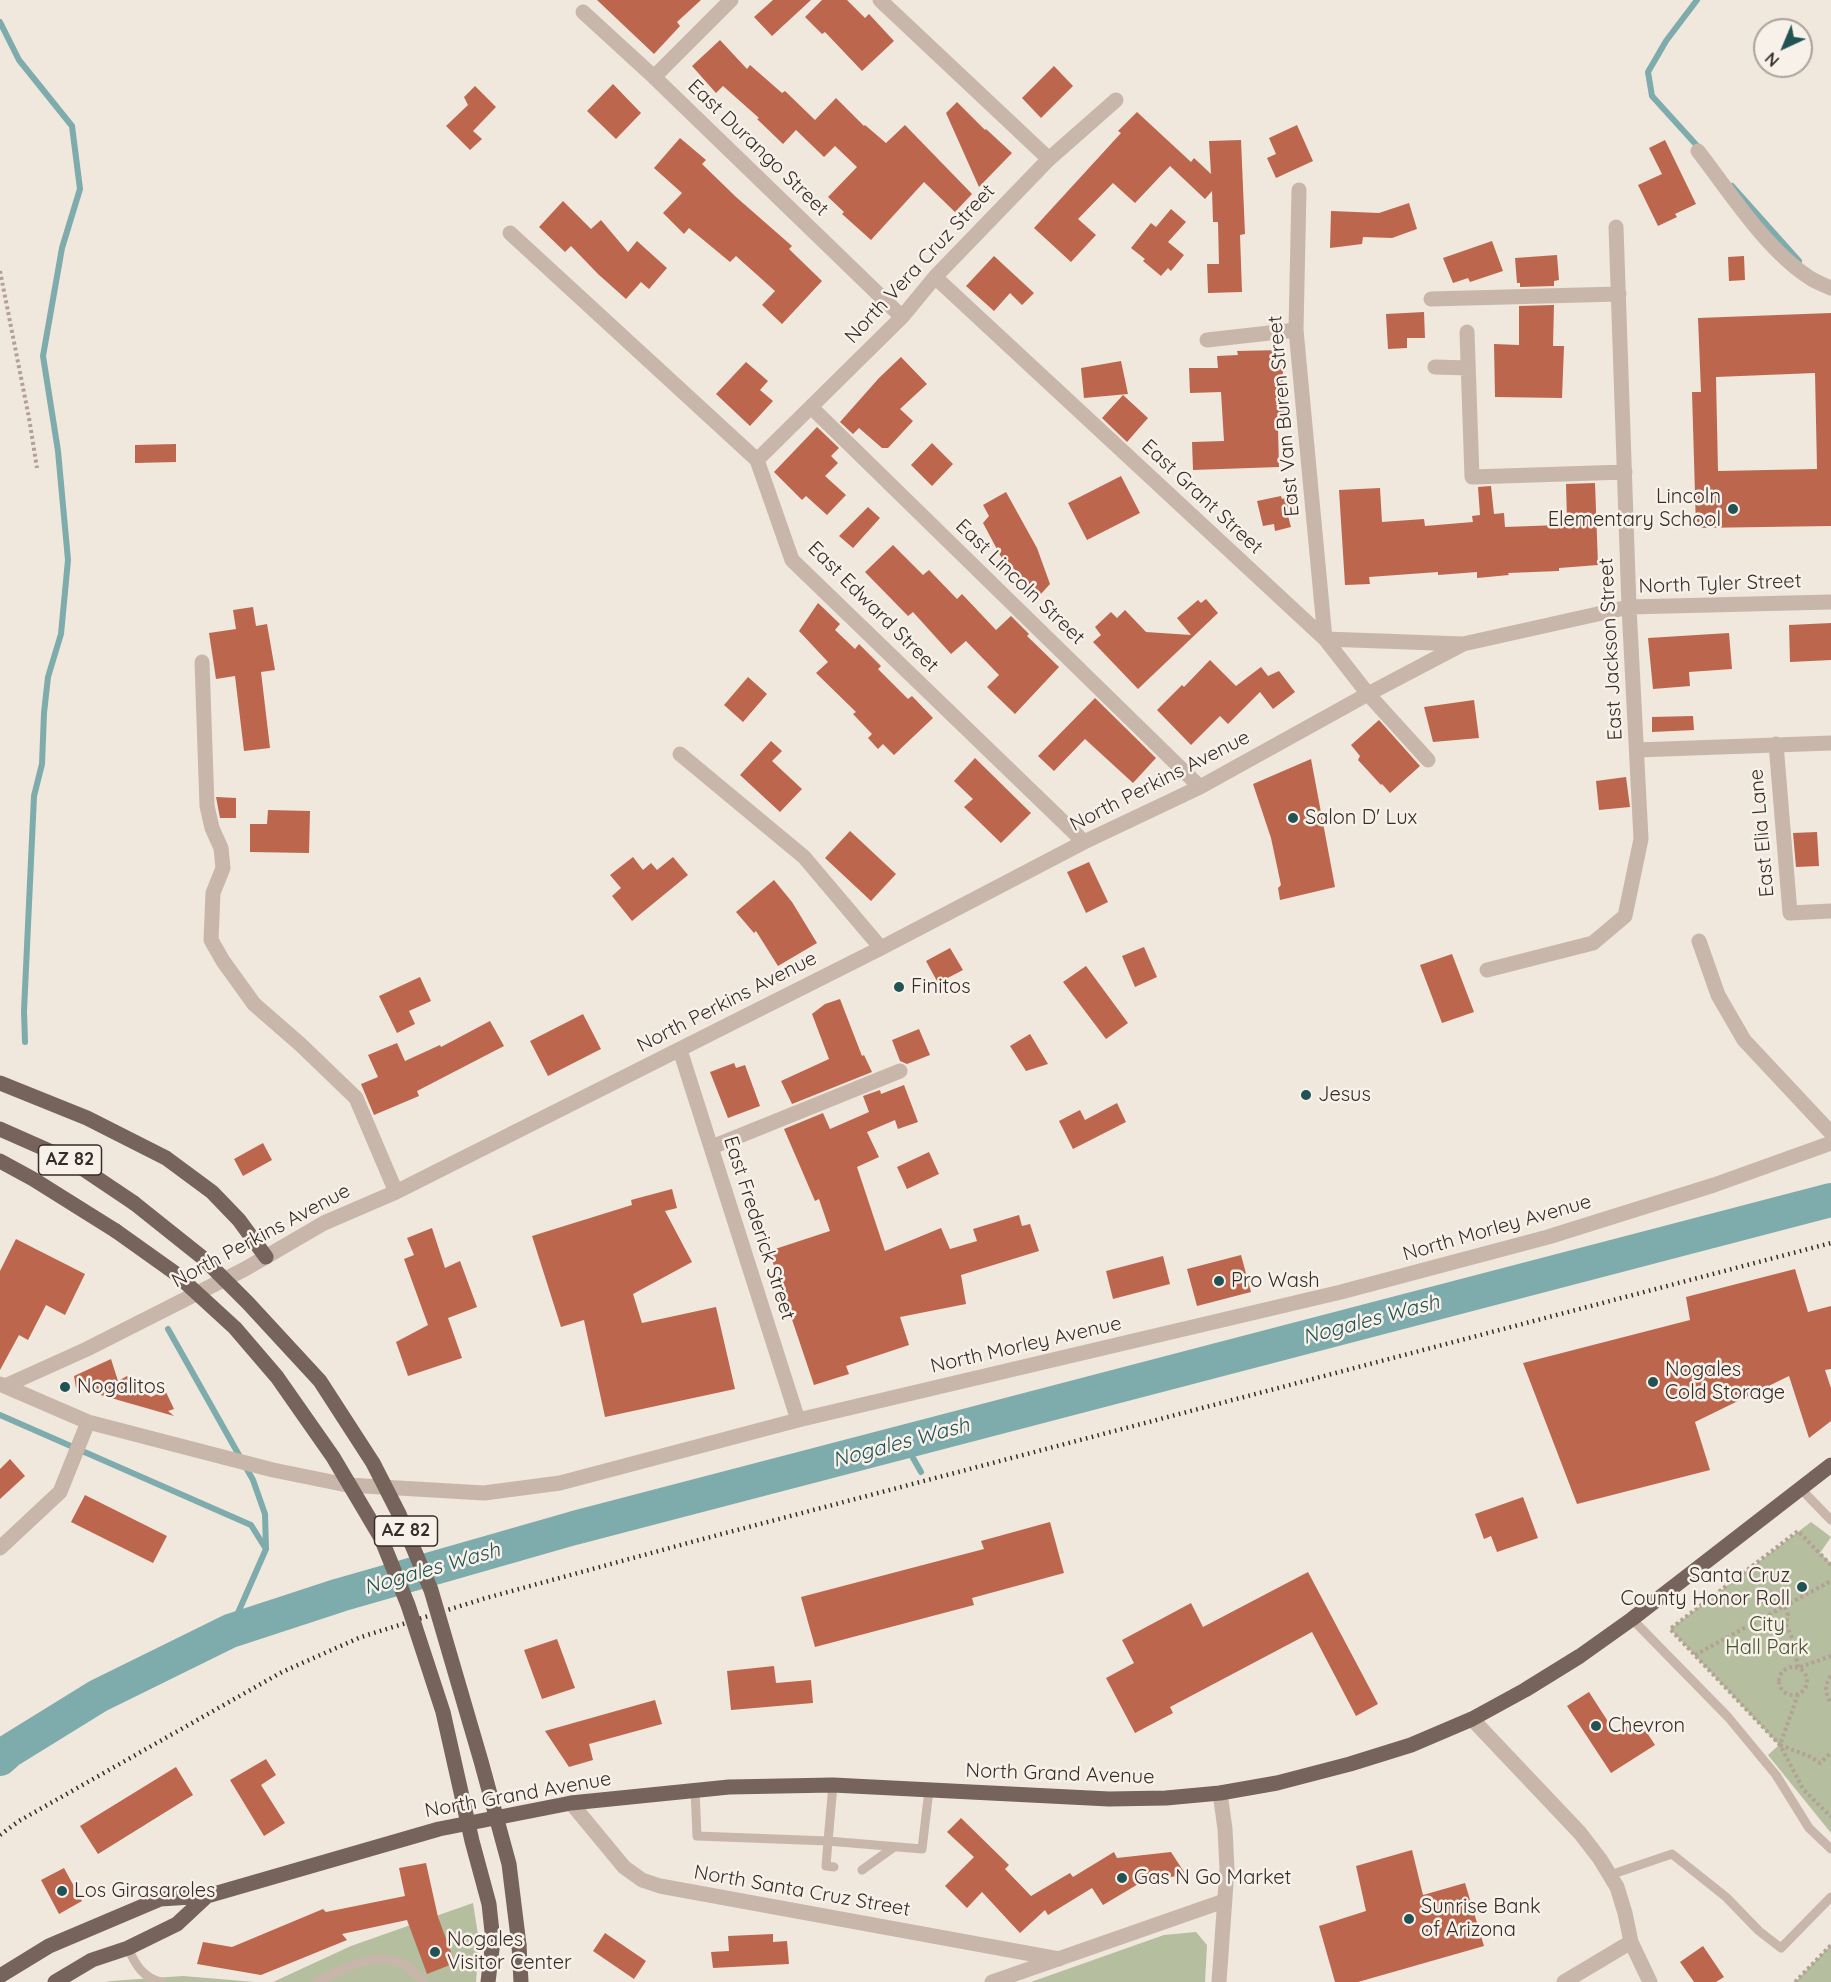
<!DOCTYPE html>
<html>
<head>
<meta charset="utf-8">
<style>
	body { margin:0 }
	#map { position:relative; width:1831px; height:1982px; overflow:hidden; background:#f0e7dd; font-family:Quicksand,sans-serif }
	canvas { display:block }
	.north { position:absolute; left:1753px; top:18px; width:60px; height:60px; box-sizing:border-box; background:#f8f1e9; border:2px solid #aaa29c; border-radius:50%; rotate:224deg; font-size:16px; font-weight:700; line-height:24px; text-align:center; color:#362c29 }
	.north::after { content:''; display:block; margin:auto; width:21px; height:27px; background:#215254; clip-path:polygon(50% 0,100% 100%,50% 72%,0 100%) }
</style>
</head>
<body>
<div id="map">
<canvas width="1831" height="1982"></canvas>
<div class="north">N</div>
</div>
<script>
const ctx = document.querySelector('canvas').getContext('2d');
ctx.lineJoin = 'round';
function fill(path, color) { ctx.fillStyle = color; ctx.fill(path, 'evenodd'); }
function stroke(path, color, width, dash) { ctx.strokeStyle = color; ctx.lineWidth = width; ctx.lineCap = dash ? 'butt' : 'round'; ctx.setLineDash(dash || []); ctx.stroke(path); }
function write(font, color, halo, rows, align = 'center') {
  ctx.font = font + ' Quicksand,sans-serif'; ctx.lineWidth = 5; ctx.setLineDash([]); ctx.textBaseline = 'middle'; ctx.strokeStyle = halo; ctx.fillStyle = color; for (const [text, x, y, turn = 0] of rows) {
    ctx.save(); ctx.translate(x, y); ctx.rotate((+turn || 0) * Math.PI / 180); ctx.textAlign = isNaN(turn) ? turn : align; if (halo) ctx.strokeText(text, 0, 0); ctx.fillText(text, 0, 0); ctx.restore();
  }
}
fill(new Path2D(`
	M1811,1522L1831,1537L1820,1553L1831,1563V1833L1768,1755L1779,1745L1670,1629Z
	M473,1903L479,1941L476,1982H273L351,1946Z
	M1196,1932L1207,1945L1205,1982H1031L1164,1935Z
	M1831,1945V1982H1795Z
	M183,1976L255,1982H106L111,1981Z`), '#b5be9e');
stroke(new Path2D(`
	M1697,0L1666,41L1648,72L1652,96L1700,149
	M0,22L19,60L72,126L80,189L62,248L43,356L58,451L68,560L61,634L48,677L44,713L42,764L34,796L24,1011L25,1042
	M1732,186L1799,261
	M168,1329L253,1480L265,1514L266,1549L230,1631
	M0,1415L251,1525L266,1549
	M904,1442L921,1472`), '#7eabab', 6);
stroke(new Path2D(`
	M0,1759L9,1751L98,1696L230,1631L340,1595L574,1528L1831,1200`), '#7eabab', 34);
fill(new Path2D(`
	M597,0H701L677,22L680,26L654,54Z
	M773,0H811L772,36L754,17Z
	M822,0H847L865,18L869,14L894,41L862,71L825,32L822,34L805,17Z
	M720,40L747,69L750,65L782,93L785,91L815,120L836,98L864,126L865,125L886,143L905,125L972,194L955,212L924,182L871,240L842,214L844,212L828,197L857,167L835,146L824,157L796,130L783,144L757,119L759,118L723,86L716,93L692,66Z
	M1054,66L1073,86L1041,118L1022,98Z
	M613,84L641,113L616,139L587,111Z
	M475,86L496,107L473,131L482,139L470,150L446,126L468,105L464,97Z
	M957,102L985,130L986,129L1012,153L979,187L946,113Z
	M1137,112L1191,162L1194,158L1211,174L1209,141L1241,140L1245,234L1240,235L1242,292L1208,293L1207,264H1219L1218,222H1213L1212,191L1205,199L1170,166L1135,203L1113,183L1078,219L1096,235L1071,262L1034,228L1121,133L1118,131Z
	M1297,125L1313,161L1276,178L1267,158L1276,154L1269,138Z
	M680,138L706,160L702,164L736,197L792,246L789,249L822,281L782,324L762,305L775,291L736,256L730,262L689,228L684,234L663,213L682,193L654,168Z
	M1665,140L1696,204L1675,214L1677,217L1658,226L1638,185L1662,174L1649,148Z
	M563,201L591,229L601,220L628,252L637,241L667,268L649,289L641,282L626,299L598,274L571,246L565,252L539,227Z
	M1409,203L1417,229L1392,238L1363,237L1362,244L1330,248L1331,211L1379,213Z
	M1171,209L1186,222L1168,242L1184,255L1171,271L1168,268L1161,276L1143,261L1145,259L1131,248L1151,223L1156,227Z
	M1492,241L1503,271L1470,282L1468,278L1453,283L1443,258Z
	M1557,255L1559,280L1554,281V286L1520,287V283H1517L1515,258Z
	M994,256L1034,293L1022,305L1010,293L994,311L966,286Z
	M1744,256L1745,280L1729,281L1728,257Z
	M1554,305L1553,346H1564L1562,398L1495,397L1494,344L1519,345V306Z
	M1424,312L1425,338H1407V348L1388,349L1386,314Z
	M1831,313V526L1696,528L1692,392H1701L1698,318ZM1815,373L1817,469L1718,471L1716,377Z
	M1282,350L1285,430H1278L1279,467L1193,470L1192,442L1224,441L1221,392L1190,393L1189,368H1218L1217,356L1238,355L1237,351Z
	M901,357L927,384L900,409L913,421L888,448H882L859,428L853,434L840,422L879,378Z
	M1121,361L1128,394L1084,398L1081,368Z
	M746,362L768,381L760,390L773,401L750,426L716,394Z
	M1123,395L1148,418L1127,442L1102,418Z
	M817,427L839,448L831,456L838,463L825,476L846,495L827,515L806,496L802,500L774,472Z
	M932,443L953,464L932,486L911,465Z
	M176,444V462L135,463V445Z
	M1121,476L1140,513L1087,540L1068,503Z
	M1595,483L1598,565L1559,568V571L1508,573L1509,575L1477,578V572L1438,575V572L1369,577L1370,584L1345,585L1339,490L1380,488L1382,522L1424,519L1425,526L1473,522L1472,516L1480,515L1478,487L1491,486L1494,514L1504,513L1505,527L1559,525V520H1567L1566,484Z
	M1006,492L1037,548L1050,584L1040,595L1009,564L1006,566L983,523L989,516L983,505Z
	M1281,496L1282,499L1292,496L1296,516H1288L1291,527L1275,531L1274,524L1263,526L1257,501Z
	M868,507L880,518L853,548L839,536Z
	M893,545L923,575L929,570L957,599L962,594L996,630L1011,616L1029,634L1027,636L1059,667L1015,714L987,687L999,675L966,641L951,654L913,612L908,616L865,572Z
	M1206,599L1218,613L1138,689L1093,642L1101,635L1095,627L1111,612L1117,618L1125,610L1146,632L1191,635L1177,618L1198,600L1201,603Z
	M818,603L840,624L835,630L855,649L859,644L881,666L878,669L908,699L912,696L933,718L894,755L883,744L878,749L868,738L872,734L853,714L856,712L816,673L828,662L799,631Z
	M253,607L256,626L267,624L275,670L261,672L270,748L244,751L235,676L216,679L209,633L236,629L233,610Z
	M1831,623V660L1790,662L1789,625Z
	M1729,633L1732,669L1689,672L1690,686L1653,689L1648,638Z
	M1210,660L1236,686L1261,667L1268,676L1279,671L1295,692L1273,709L1260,692L1228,724L1220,716L1191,745L1157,710L1182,685L1184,687Z
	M748,677L767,694L743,722L724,705Z
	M1095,698L1156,758L1133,783L1085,739L1054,771L1038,756Z
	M1474,700L1479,738L1433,742L1424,707Z
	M1693,716L1694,730L1652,732V717Z
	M1379,720L1420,766L1390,793L1382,784L1381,785L1358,760L1360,756L1351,745Z
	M771,741L782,751L772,761L802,789L780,812L740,775Z
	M975,758L1031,813L1001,843L964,807L973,799L954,781Z
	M1311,759L1335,887L1280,900L1278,888L1281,885L1271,838L1253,784Z
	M1626,777L1630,807L1599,810L1596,781Z
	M216,797L236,798V818H220Z
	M268,810L310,811L309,853L250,852V824H267Z
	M850,831L896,874L871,901L825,858Z
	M1817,832L1819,866L1796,867L1793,833Z
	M633,857L643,870L651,863L657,870L673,857L688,875L632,921L612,896L621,888L610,875Z
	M1089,862L1108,902L1086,913L1067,872Z
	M774,880L792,902L817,943L778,966L756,931L754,933L736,912Z
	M1144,947L1157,977L1135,987L1122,956Z
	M950,948L963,970L938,983L926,961Z
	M1452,954L1474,1012L1442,1023L1420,965Z
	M1086,966L1128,1023L1106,1039L1063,982Z
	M420,977L431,1001L409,1011L415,1024L397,1033L379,996Z
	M840,999L862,1056L864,1055L872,1072L792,1104L781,1081L829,1059L812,1014L825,1004Z
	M583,1014L601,1049L548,1076L530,1041Z
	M490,1021L504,1046L417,1091L419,1096L374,1115L361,1084L378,1077L368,1055L397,1043L405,1061L440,1045L441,1047Z
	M919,1029L930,1055L907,1064L900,1061L892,1040Z
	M1030,1034L1048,1064L1026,1071L1010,1046Z
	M734,1063L736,1068L745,1065L760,1106L728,1118L710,1072Z
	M904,1085L918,1122L898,1129L895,1120L867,1132L879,1157L857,1167L885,1251L941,1228L950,1249L977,1241L973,1229L1019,1215L1022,1226L1030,1224L1039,1251L961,1275L966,1304L900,1317L909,1345L846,1366L849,1374L814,1385L769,1251L830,1231L819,1199L815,1201L784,1129L823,1113L830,1129L869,1112L863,1096L880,1090L881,1094Z
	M1117,1103L1126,1122L1073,1149L1059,1121L1080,1110L1085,1120Z
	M263,1143L272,1160L243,1176L234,1159Z
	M929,1152L939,1174L907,1189L897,1167Z
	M672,1189L677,1208L665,1211L692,1262L633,1294L642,1323L716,1307L735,1389L605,1417L584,1320L561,1327L532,1236L632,1205L631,1200Z
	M432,1228L445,1268L460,1261L477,1307L448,1318L462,1358L408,1376L396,1342L428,1325L404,1259L414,1255L407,1238Z
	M16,1239L85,1274L65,1315L46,1305L28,1340L19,1335L0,1370V1271Z
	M1241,1255L1251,1292L1197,1306L1187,1269Z
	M1163,1256L1170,1284L1113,1299L1106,1271Z
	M1795,1269L1808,1312L1831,1306V1369L1825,1370L1831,1388V1421L1809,1438L1789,1376L1695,1422L1710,1470L1577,1504L1523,1363L1690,1320L1686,1297Z
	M111,1359L118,1381L127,1376L151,1397L165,1390L174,1409L168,1411L174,1416L76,1388L74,1376Z
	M10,1459L25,1476L0,1499V1469Z
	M85,1495L167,1536L153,1563L71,1522Z
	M1523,1497L1538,1538L1497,1552L1491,1536L1484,1539L1475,1514Z
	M1050,1522L1064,1573L972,1598L974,1605L815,1647L801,1597L984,1549L981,1541Z
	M1308,1572L1378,1704L1356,1716L1312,1632L1170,1707L1173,1713L1135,1733L1106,1678L1134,1663L1122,1640L1191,1603L1203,1627Z
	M557,1639L575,1688L542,1699L524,1650Z
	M774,1666L776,1683L811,1680L813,1703L731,1710L727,1671Z
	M1589,1692L1616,1734L1638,1719L1655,1745L1611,1773L1567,1706Z
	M655,1700L662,1724L589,1744L593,1760L569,1767L545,1731Z
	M266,1759L276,1775L261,1785L285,1823L264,1836L230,1780Z
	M176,1767L193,1795L98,1854L80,1826Z
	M961,1818L1009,1865L1005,1869L1031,1896L1070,1873L1073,1877L1114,1852L1117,1858L1171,1852L1186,1875L1145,1880L1103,1905L1092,1888L1048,1915L1045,1910L1020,1933L982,1892L967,1908L945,1886L974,1857L947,1832Z
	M1412,1850L1423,1895L1465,1883L1484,1946L1358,1982H1335L1319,1926L1366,1911L1356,1866Z
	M426,1863L438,1917L455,1963L427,1974L407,1920L342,1934L347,1940L261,1975L197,1964L203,1942L232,1947L323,1909L326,1912L405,1896L399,1868Z
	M64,1868L82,1901L59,1914L41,1880Z
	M605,1933L646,1961L634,1979L593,1951Z
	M773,1934V1942L787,1941L789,1964L713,1968L711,1952L729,1951L728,1936Z
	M1703,1946L1724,1977L1716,1982H1694L1680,1962Z`), '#bd664e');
stroke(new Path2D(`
	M0,271L29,418L37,468
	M1831,1565L1798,1531L1670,1629L1780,1745L1803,1789L1831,1817
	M1785,1607L1788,1615L1786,1624L1793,1640L1798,1668L1831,1656
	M1695,1655L1831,1581
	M1779 1681a14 14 0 1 1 28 0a14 14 0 1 1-28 0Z
	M1831,1676C1824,1685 1825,1694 1831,1703
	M1798,1694L1780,1745L1811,1757L1820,1763L1831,1753
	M1795,1982L1831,1945`), '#b3a194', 4, [3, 3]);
stroke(new Path2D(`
	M1801,1489L1831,1520
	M1632,1619L1728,1717L1776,1775L1809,1828L1831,1849
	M833,1785L828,1841L922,1849L929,1790
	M695,1790L697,1836L828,1841L826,1866L834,1867
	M862,1870L894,1847
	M1610,1875L1672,1854L1726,1897L1759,1931L1781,1948L1831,1897
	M128,1948C135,1964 143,1978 161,1982
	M317,1982C343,1969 379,1948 407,1966C413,1971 419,1977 425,1982`), '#c8b6aa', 9);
stroke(new Path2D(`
	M880,0L1049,159
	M583,12L654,77L902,317
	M654,77L731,0
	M1698,151C1729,191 1767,251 1810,278C1816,282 1824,285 1831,288
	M1299,190L1296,330L1325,639
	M510,233L757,460L792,560L1084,842
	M935,277L1325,639L1368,694L1428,760
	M1431,299L1619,294
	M1467,332L1472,477L1625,472
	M1207,340L1296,330
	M1435,367L1468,368
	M811,407L1200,787
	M757,460L902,317L935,277L1049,159L1116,100
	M1325,639L1463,644L1629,607L1831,602
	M202,662L207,806L212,828L221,848L223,868L213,893L211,940L223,961L254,1004L301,1045L356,1098L396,1192
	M1776,744L1790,913L1831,911
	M1637,750L1831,743
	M680,754L804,857L881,948
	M1699,941L1718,995L1744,1040L1831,1133
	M1487,970L1593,943L1625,916L1641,839L1629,607L1616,227
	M680,1050L798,1420
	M712,1147L900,1071
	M0,1384L88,1422L273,1470L347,1485L484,1493L560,1483L798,1420L1341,1292L1548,1237L1714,1185L1831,1143
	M5,1386L87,1349L245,1269L324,1223L396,1192L881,948L1084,842L1200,787L1368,694L1463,644
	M0,1548L60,1492L88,1422
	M1472,1719L1580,1833L1600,1859L1617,1887L1625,1913L1631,1942L1650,1982
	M571,1803L624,1867L642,1880L660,1886L1059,1959
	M992,1982L1224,1901
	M1564,1982L1631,1942`), '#c8b6aa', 15);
stroke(new Path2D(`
	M1219,1982L1227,1869L1225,1829L1220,1793`), '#c8b6aa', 15);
stroke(new Path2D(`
	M0,1083L87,1118L166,1158L212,1192L239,1220L266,1257
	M0,1129L70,1160L134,1203
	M0,1161L33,1179L116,1231
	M519,1945L521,1982
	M0,1976L49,1946L160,1899L207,1896L439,1829L571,1803L729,1787L833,1785L1109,1799L1166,1798L1220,1793L1277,1783L1350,1764L1411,1745L1472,1719L1525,1690L1580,1656L1632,1619L1831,1465
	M55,1982L92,1960L128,1948L177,1924L207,1896
	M488,1982L493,1941`), '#76635b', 15);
stroke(new Path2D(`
	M0,1835L19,1821L282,1672L361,1637L486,1598L699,1540L1831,1243`), '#362c29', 4.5, [1.5, 4.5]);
stroke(new Path2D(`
	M134,1203L203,1258L248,1303L320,1381L373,1463L399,1514L431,1590L481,1761L509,1864L519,1945
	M116,1231L175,1273L235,1328L277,1377L333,1457L381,1538L408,1605L443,1712L472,1841L489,1904L493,1941`), '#76635b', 15);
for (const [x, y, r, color] of [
	[1733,509,6,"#215254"],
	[1293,818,6,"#215254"],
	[899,987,6,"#215254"],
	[1306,1095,6,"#215254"],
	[1219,1281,6,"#215254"],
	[1653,1382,6,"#215254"],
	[65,1387,6,"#215254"],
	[1802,1587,6,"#215254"],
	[1596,1726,6,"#215254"],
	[1122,1878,6,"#215254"],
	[62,1891,6,"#215254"],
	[1409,1919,6,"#215254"],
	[435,1952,6,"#215254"]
]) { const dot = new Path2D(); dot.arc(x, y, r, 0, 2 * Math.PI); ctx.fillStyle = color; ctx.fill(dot); stroke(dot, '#f8f1e9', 2); }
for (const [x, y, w] of [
	[70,1160,63],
	[406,1531,63]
]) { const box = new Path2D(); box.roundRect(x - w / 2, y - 15, w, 30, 4.5); ctx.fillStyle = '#f8f1e9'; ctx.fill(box); stroke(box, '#362c29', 1.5); }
write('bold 18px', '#362c29', null, [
	["AZ 82",70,1160],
	["AZ 82",406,1531]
]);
write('20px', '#362c29', '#f8f1e9', [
	["East Durango Street",758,148,44],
	["North Vera Cruz Street",920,264,-47],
	["East Van Buren Street",1284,416,-95],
	["East Grant Street",1202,497,43],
	["East Lincoln Street",1020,582,44],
	["North Tyler Street",1720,584,-2],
	["East Edward Street",873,607,45],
	["East Jackson Street",1611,649,-93],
	["North Perkins Avenue",1160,781,-27],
	["East Elia Lane",1762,833,-95],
	["North Perkins Avenue",727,1002,-27],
	["East Frederick Street",759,1228,72],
	["North Morley Avenue",1497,1228,-16],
	["North Perkins Avenue",261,1236,-28],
	["North Morley Avenue",1026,1345,-13],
	["North Grand Avenue",1060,1774,2],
	["North Grand Avenue",518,1795,-10],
	["North Santa Cruz Street",802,1891,10]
]);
write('20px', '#362c29', '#f8f1e9', [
	["Lincoln",1721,497,"right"],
	["Elementary School",1721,520,"right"],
	["Salon D' Lux",1305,818],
	["Finitos",911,987],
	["Jesus",1318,1095],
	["Pro Wash",1231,1281],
	["Nogales",1665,1370],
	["Cold Storage",1665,1393],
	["Nogalitos",77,1387],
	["Santa Cruz",1790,1576,"right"],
	["County Honor Roll",1790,1599,"right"],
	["Chevron",1608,1726],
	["Gas N Go Market",1134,1878],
	["Los Girasaroles",74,1891],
	["Sunrise Bank",1421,1907],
	["of Arizona",1421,1930],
	["Nogales",447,1940],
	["Visitor Center",447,1963]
], 'left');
write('20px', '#46522e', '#f8f1e9', [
	["City",1767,1625],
	["Hall Park",1767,1648]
]);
write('italic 21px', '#215254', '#f8f1e9', [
	["Nogales Wash",1371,1320,-15],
	["Nogales Wash",901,1443,-15],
	["Nogales Wash",432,1569,-16]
]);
</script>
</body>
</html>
